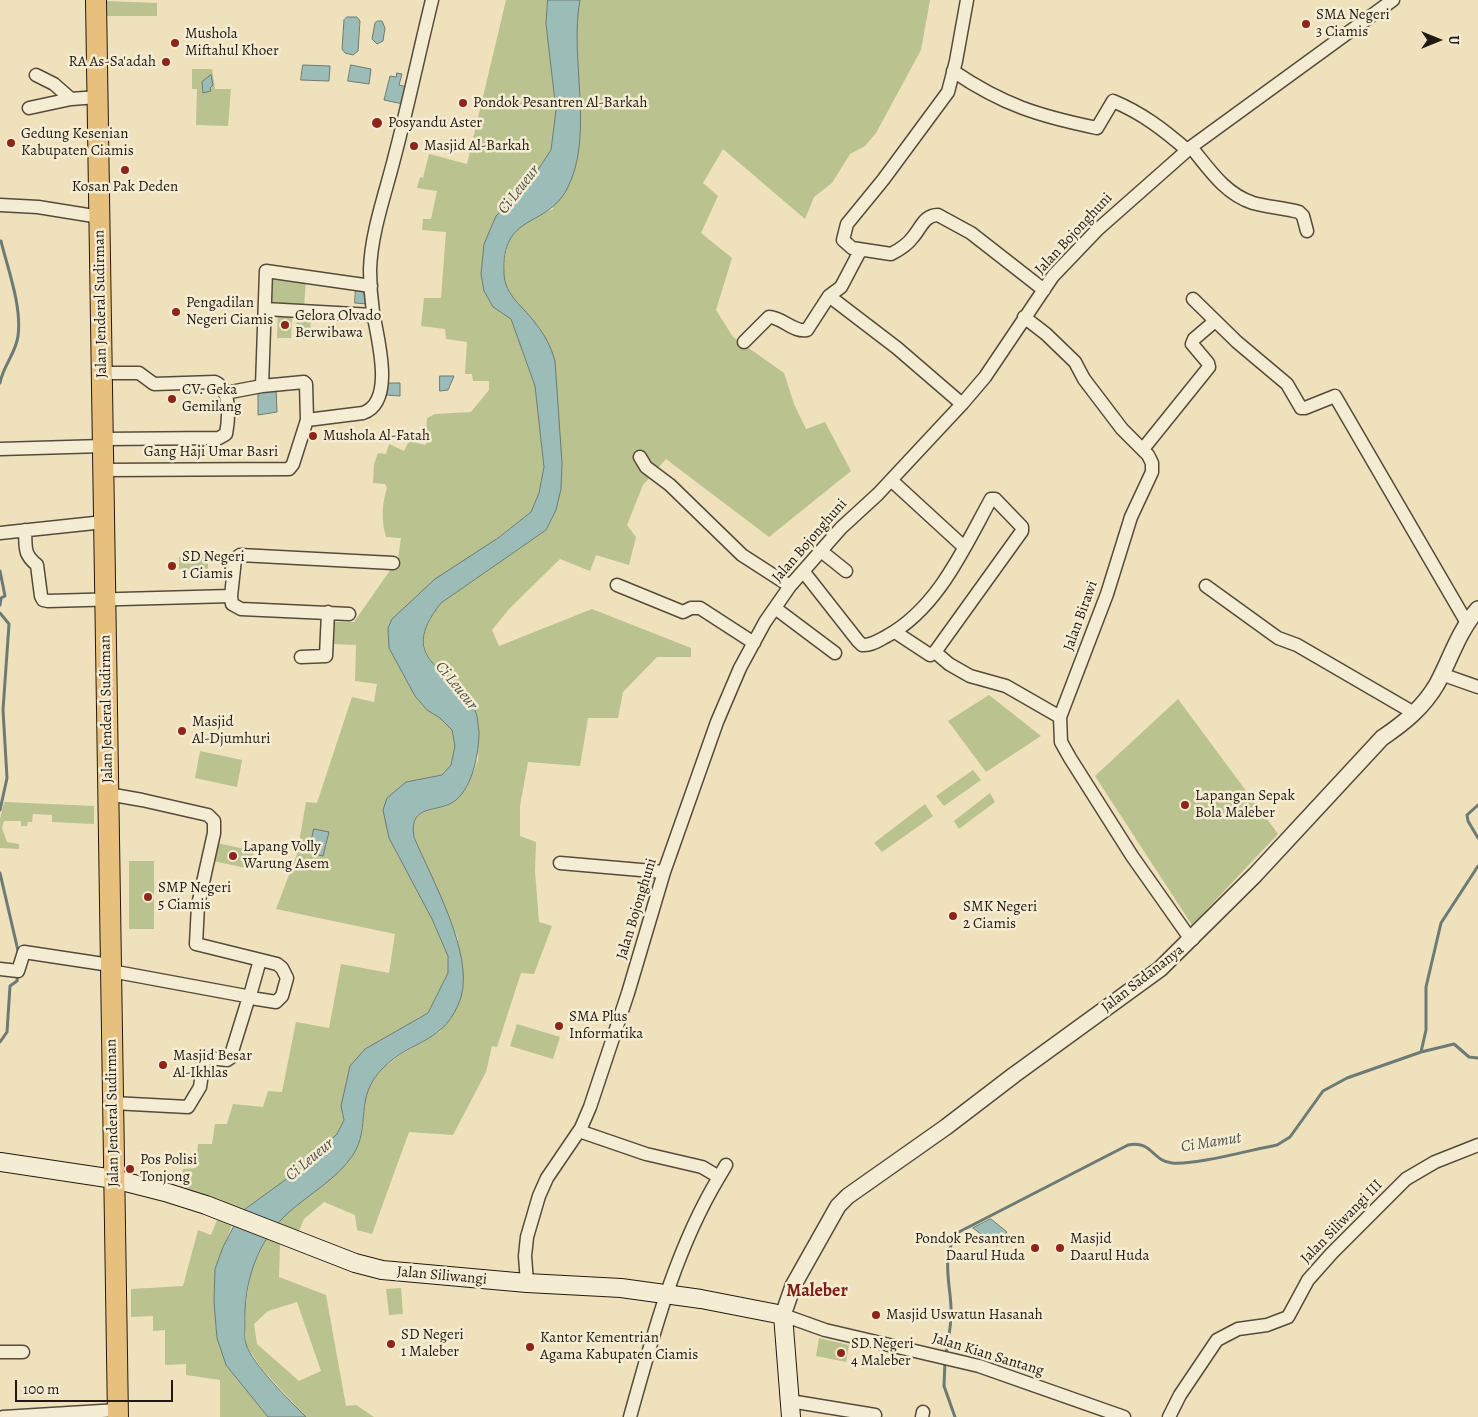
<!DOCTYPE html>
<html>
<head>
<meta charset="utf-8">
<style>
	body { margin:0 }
	#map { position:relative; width:1478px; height:1417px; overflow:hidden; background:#eee1bc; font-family:Alegreya,serif }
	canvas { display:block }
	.north { position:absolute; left:1413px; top:15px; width:50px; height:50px; -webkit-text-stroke:4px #f4ecd3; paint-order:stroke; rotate:90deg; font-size:14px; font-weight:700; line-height:20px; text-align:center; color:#241910 }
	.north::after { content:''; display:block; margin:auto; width:18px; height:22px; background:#241910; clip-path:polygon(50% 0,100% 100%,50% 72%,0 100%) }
	.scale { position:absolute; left:15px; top:1380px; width:158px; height:22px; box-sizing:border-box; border:2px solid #241910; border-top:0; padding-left:6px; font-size:15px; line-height:18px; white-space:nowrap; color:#241910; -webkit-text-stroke:4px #f4ecd3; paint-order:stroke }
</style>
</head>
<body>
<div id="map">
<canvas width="1478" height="1417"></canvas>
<div class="north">U</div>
<div class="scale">100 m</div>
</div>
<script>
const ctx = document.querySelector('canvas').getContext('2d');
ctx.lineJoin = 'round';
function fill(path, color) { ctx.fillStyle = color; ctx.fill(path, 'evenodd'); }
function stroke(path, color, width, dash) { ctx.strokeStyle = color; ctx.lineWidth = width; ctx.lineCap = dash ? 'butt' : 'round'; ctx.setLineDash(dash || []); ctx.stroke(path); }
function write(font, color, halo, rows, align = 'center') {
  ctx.font = font + ' Alegreya,serif'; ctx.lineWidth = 5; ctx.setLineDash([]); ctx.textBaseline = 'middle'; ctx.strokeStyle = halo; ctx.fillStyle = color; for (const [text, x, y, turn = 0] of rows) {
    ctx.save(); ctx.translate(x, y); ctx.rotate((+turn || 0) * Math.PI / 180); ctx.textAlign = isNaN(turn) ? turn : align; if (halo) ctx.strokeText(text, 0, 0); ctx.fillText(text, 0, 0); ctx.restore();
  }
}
fill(new Path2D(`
	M506,0H548L546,24L556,110L551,150L529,183L496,216L484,291L493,307L511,319L535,386L544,467L539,493L531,512L392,619L389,648L415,696L427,710L440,718L452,729L455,746L451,765L442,775L406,782L389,838L432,919L448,956V973L428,1013L365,1049L341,1106L344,1120L337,1134L303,1167L241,1212L181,1186L183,1169L196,1168L198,1144H212L215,1124H227L233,1104L263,1107L268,1091L282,1092L296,1022L329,1028L341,964L389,973L395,934L276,909L297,854L306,802L317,803L352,697L374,702L377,684L355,681L356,645L331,644L332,622H354L398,559L401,538L386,537C381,520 382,504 387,488L385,484L373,483L374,464L378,453L386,454L389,444L404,451L409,441L425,445L430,439L426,434L427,418L435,414L471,412L489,390V381H473L472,374H465L467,342L446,339L445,329L421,326L424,298H441L446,232L422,230L423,219H431L437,191L417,188L420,177L423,178L429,154L467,164Z
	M580,0H930L921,50L876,133L865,146L850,154L832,183L814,197L805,219L723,149L703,183L718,196L701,233L732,258L716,310L733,337L784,373L794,404L806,429L825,422L851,471L769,537L666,459L643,485L627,525L636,537L629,565L596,555L590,571L560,559L509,609L492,630L499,646L592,609L691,648V657H657L623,692L618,718H588L580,766L528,762L520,806V836L536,842L535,871L539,922L552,926L534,974L521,973L497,1047L492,1046L486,1072L453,1135L409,1132L372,1234L357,1230L355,1215L324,1202L304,1219L298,1233L275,1225L362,1134L365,1097L372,1080L384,1067L400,1055L441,1031L458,939L414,836C408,802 439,814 456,800C463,794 476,768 478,759C479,749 477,736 476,725C476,720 477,714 475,710C471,700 463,693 455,686C424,658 411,640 441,603L546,530L556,510L561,489L518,303C514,298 508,293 506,287C501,276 506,239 515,230C524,220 540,215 553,209L576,59V21Z
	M105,1L157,3V16H105Z
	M192,69H212L215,89H231L228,126L196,125L197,89H192Z
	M271,275L306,279L304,308L270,306Z
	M278,312H292L291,338H277Z
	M297,313H311L310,339H296Z
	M179,557H208V570L179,569Z
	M989,695L1041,736L986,772L948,721Z
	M1178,699L1278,834L1192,925L1095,776Z
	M200,751L242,760L237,787L195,778Z
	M973,770L981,780L944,806L936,796Z
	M990,793L995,802L959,829L954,821Z
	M4,802L94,806V824L52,822V815L33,814L32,822H28L27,826H21V821H4L2,828L7,842L19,844V849L0,848V819Z
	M925,804L933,816L882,852L874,843Z
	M217,843L254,851L251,869L213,861Z
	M129,861H154V929H129Z
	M517,1024L560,1037L553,1059L510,1046Z
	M217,1220L232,1225L215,1269L214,1302L217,1338L226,1365L268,1417H220V1380L186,1375V1364L165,1365V1330L153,1331V1316L131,1317V1289L183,1286L198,1230L211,1235Z
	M267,1237L280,1242L279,1277L326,1295L346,1406L356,1405L374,1417H306L262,1369L246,1345L245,1309L251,1271ZM297,1302L321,1371L299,1381L257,1344L254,1324L268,1311Z
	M401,1288L403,1314L389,1315L386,1289Z
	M819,1338L849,1345L846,1362L816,1356Z`), '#bac28f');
const water = new Path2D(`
	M548,0H580C569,58 595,136 567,189C546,229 501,212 504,274C505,296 524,307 536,324C545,335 551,347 555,361L562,463L561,489L556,510L546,530L441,603C393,663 456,668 475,710C478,716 478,726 479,732C479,752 473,786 456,800C439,814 408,802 414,837C431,878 474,953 461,997C446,1044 411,1039 383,1068C353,1098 372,1125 353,1155C337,1179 309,1194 288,1213C257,1241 243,1284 245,1325C245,1331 244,1339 246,1344C252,1364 290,1401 306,1417H268L226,1365L217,1338L214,1302L215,1269L223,1247L241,1212L303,1167L337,1134L344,1120L341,1106L350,1066L365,1049L428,1013L448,973V956L432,919L389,838L383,810L387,798L406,782L442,775L451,765L455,746L452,730L440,718L427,710L415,696L389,648L388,628L392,619L435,579L498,538L531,512L539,493L544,467L535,386L511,319L493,307L484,291L481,274L484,244L496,216L529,183L551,150L556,110L546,24Z
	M347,17H357L360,21L358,51L353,55L345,53L342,49L344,20Z
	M378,21H382L385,28L383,41L377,44L372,39L375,23Z
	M303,65L330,66L329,81L301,80Z
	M351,65L371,69L369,84L348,81Z
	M397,73L402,74L399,85L407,87L403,104L384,100L390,76L396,77Z
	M211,75L213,85L210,88L211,91L203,93L202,82Z
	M356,286L369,287L368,304L355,303Z
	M440,376H454L448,390L440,391Z
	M386,383H400V396L386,395Z
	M276,388L277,412L258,415V392Z
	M314,829L329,832L323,856L309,853Z
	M991,1219L1007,1232L997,1246L973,1228Z`);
fill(water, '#9cbcb8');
stroke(water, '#6c7b75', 1);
stroke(new Path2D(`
	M0,383C3,366 16,353 18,336C22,306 8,270 1,241
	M0,571L5,596L1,598L0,605
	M0,613L9,624L3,710L7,778L0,810
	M1478,805L1467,815L1468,821L1478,838
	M0,873L19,955
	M0,1042L7,1032L10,986L17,981L18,973
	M1421,1052L1454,1044L1469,1057L1478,1058
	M946,1355C948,1340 952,1323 951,1308C950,1280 941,1259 957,1233L1128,1145C1152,1140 1152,1161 1172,1163C1197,1165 1250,1150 1277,1145L1290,1137L1323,1091L1347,1078L1421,1052L1426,1030V987L1441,923L1478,866
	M945,1361L944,1386L955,1417`), '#6c7b75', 3);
const minor = new Path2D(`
	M967,0L956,61L948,92L883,180L847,224L843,240L852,248L891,254C899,250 908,244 913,237C921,228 924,215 938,215L971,233L1044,290
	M953,71C1003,105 1039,116 1097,128L1113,101C1142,113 1164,130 1187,150
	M36,75L54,84L71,99
	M29,108L71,99L98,97
	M1191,147C1209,169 1225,194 1253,203C1268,207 1284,208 1299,212L1303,216L1307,231
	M0,205L38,207L100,217
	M829,296L897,348L962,404
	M1193,299L1237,342L1287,384L1301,408H1305L1335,396L1467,623
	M265,309L373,315
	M1024,317L1046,334L1075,362L1084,379L1122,429L1148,455L1152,463V472L1131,517L1107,594L1060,717L1061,742L1070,758L1132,856L1187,934L1193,939
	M744,342L769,317C782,317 794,333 807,330L829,296L841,287L860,251
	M102,373H139L154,384L215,382C231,389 229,418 226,434L219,438L103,439
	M262,386L266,271L371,286
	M225,393L262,386L304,382L306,384L307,420
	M0,449L103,446
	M1143,449L1209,367L1208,363L1192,344L1194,339L1215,321
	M640,457L646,467L670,485L742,555L790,586
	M103,470L289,469L293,464L307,420L363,413C396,402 377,337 373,312C371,298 370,284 370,270C371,233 385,195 394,159C408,106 419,53 432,0
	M891,480L964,547
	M25,530C26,547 23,554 37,565L41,596L43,600L48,601L231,596L235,559L240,555L393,563
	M0,533L104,522
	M821,551L846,571
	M803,571L858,641L862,645C871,646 879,640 887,636C938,608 964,548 991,499H995L1022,527V531L935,652
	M617,585L683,612L691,608H700L754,643
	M1206,586L1278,638L1297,645L1414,713
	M231,596L232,604L241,609L349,614
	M775,608L835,653
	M895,632L930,655L935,652L949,664L970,676L1006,686L1060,717
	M301,657L326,656L328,612
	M1441,674L1478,687
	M108,794L142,800L208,815L214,821V833L198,905L196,944L277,964L282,968L287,978L282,996L276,1002L251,998L248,1000L230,1058L227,1060L210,1058L204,1060L200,1087L188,1107L113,1103
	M560,863L664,872
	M0,969L18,971L24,952L110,965
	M111,971L246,996L249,999L260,960
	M579,1131L646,1154L702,1167L719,1177C675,1250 653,1335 630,1417
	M719,1177L726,1165
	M527,1283L525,1256L527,1237L539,1196L547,1178L581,1128L590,1107L628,993L664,872L717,722L740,668L765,622L790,586L841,528L878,494L962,404L985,377L1053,276L1097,230L1191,147L1393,0
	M783,1315L825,1330L979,1366L1124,1417
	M0,1352H23
	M790,1401L875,1415
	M3,1417L118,1410
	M922,1417L923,1412
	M1169,1417L1180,1395L1217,1340L1238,1329L1267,1325L1288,1317L1308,1280L1332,1253L1406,1179L1435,1162L1478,1145`);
const tertiary = new Path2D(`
	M783,1315L793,1286L838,1206L848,1196L946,1127L1014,1075L1160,969L1255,875L1382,738C1404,723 1423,708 1437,684C1451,658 1458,632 1478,609`);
const secondary = new Path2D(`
	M0,1162L114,1179L165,1192L206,1205L355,1263L382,1270L527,1283L621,1288L701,1299L783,1315L791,1417`);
const trunk = new Path2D(`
	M96,0L118,1417`);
stroke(minor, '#564b3b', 15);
stroke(tertiary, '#564b3b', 18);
stroke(secondary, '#241910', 20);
stroke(trunk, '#241910', 22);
stroke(minor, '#f4ecd3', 12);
stroke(tertiary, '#f4ecd3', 15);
stroke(secondary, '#f4ecd3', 18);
stroke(trunk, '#e7c07e', 20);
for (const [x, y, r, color] of [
	[1306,24,5,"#8f2418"],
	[175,43,5,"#8f2418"],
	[166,62,5,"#8f2418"],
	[463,103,5,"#8f2418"],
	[377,123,6,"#8f2418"],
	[11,143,5,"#8f2418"],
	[414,146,5,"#8f2418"],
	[125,170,5,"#8f2418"],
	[176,312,5,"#8f2418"],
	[285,325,5,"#8f2418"],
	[172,399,5,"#8f2418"],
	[313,436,5,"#8f2418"],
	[172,566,5,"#8f2418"],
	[182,731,5,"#8f2418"],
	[1185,805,5,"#8f2418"],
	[233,856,5,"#8f2418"],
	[148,897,5,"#8f2418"],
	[953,916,5,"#8f2418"],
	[559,1026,5,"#8f2418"],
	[163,1065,5,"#8f2418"],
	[130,1169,5,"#8f2418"],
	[1035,1248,5,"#8f2418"],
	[1060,1248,5,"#8f2418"],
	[876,1315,5,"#8f2418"],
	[391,1344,5,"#8f2418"],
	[530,1347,5,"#8f2418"],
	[841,1353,5,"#8f2418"]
]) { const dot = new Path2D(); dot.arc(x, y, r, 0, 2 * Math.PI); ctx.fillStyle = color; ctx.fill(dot); stroke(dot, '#f4ecd3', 2); }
write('15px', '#241910', '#f4ecd3', [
	["SMA Negeri",1316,15],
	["3 Ciamis",1316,32],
	["Mushola",185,34],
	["Miftahul Khoer",185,51],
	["RA As-Sa'adah",156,62,"right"],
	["Pondok Pesantren Al-Barkah",473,103],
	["Posyandu Aster",388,123],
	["Gedung Kesenian",21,134],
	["Kabupaten Ciamis",21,151],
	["Masjid Al-Barkah",424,146],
	["Kosan Pak Deden",125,187,"center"],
	["Pengadilan",186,303],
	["Negeri Ciamis",186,320],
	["Gelora Olvado",295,316],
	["Berwibawa",295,333],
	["CV. Geka",182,390],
	["Gemilang",182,407],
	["Mushola Al-Fatah",323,436],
	["SD Negeri",182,557],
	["1 Ciamis",182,574],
	["Masjid",192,722],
	["Al-Djumhuri",192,739],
	["Lapangan Sepak",1195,796],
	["Bola Maleber",1195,813],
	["Lapang Volly",243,847],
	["Warung Asem",243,864],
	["SMP Negeri",158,888],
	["5 Ciamis",158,905],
	["SMK Negeri",963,907],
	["2 Ciamis",963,924],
	["SMA Plus",569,1017],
	["Informatika",569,1034],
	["Masjid Besar",173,1056],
	["Al-Ikhlas",173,1073],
	["Pos Polisi",140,1160],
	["Tonjong",140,1177],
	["Pondok Pesantren",1025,1239,"right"],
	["Daarul Huda",1025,1256,"right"],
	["Masjid",1070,1239],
	["Daarul Huda",1070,1256],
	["Masjid Uswatun Hasanah",886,1315],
	["SD Negeri",401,1335],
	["1 Maleber",401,1352],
	["Kantor Kementrian",540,1338],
	["Agama Kabupaten Ciamis",540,1355],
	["SD Negeri",851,1344],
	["4 Maleber",851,1361]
], 'left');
write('15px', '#241910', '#f4ecd3', [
	["Jalan Bojonghuni",1074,234,-47],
	["Jalan Jenderal Sudirman",101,304,-91],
	["Gang Haji Umar Basri",211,452],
	["Jalan Bojonghuni",810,541,-49],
	["Jalan Birawi",1081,616,-70],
	["Jalan Jenderal Sudirman",107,709,-91],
	["Jalan Bojonghuni",637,909,-73],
	["Jalan Sadananya",1143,979,-38],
	["Jalan Jenderal Sudirman",113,1113,-91],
	["Jalan Siliwangi III",1342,1222,-46],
	["Jalan Siliwangi",442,1276,5],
	["Jalan Kian Santang",988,1355,17]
]);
write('italic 16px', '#4e524b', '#f4ecd3', [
	["Ci Leueur",519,190,-52],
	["Ci Leueur",456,686,51],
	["Ci Mamut",1211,1143,-9],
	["Ci Leueur",310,1160,-40]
]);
write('bold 18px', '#7a1f14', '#f4ecd3', [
	["Maleber",817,1292]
]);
</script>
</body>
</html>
